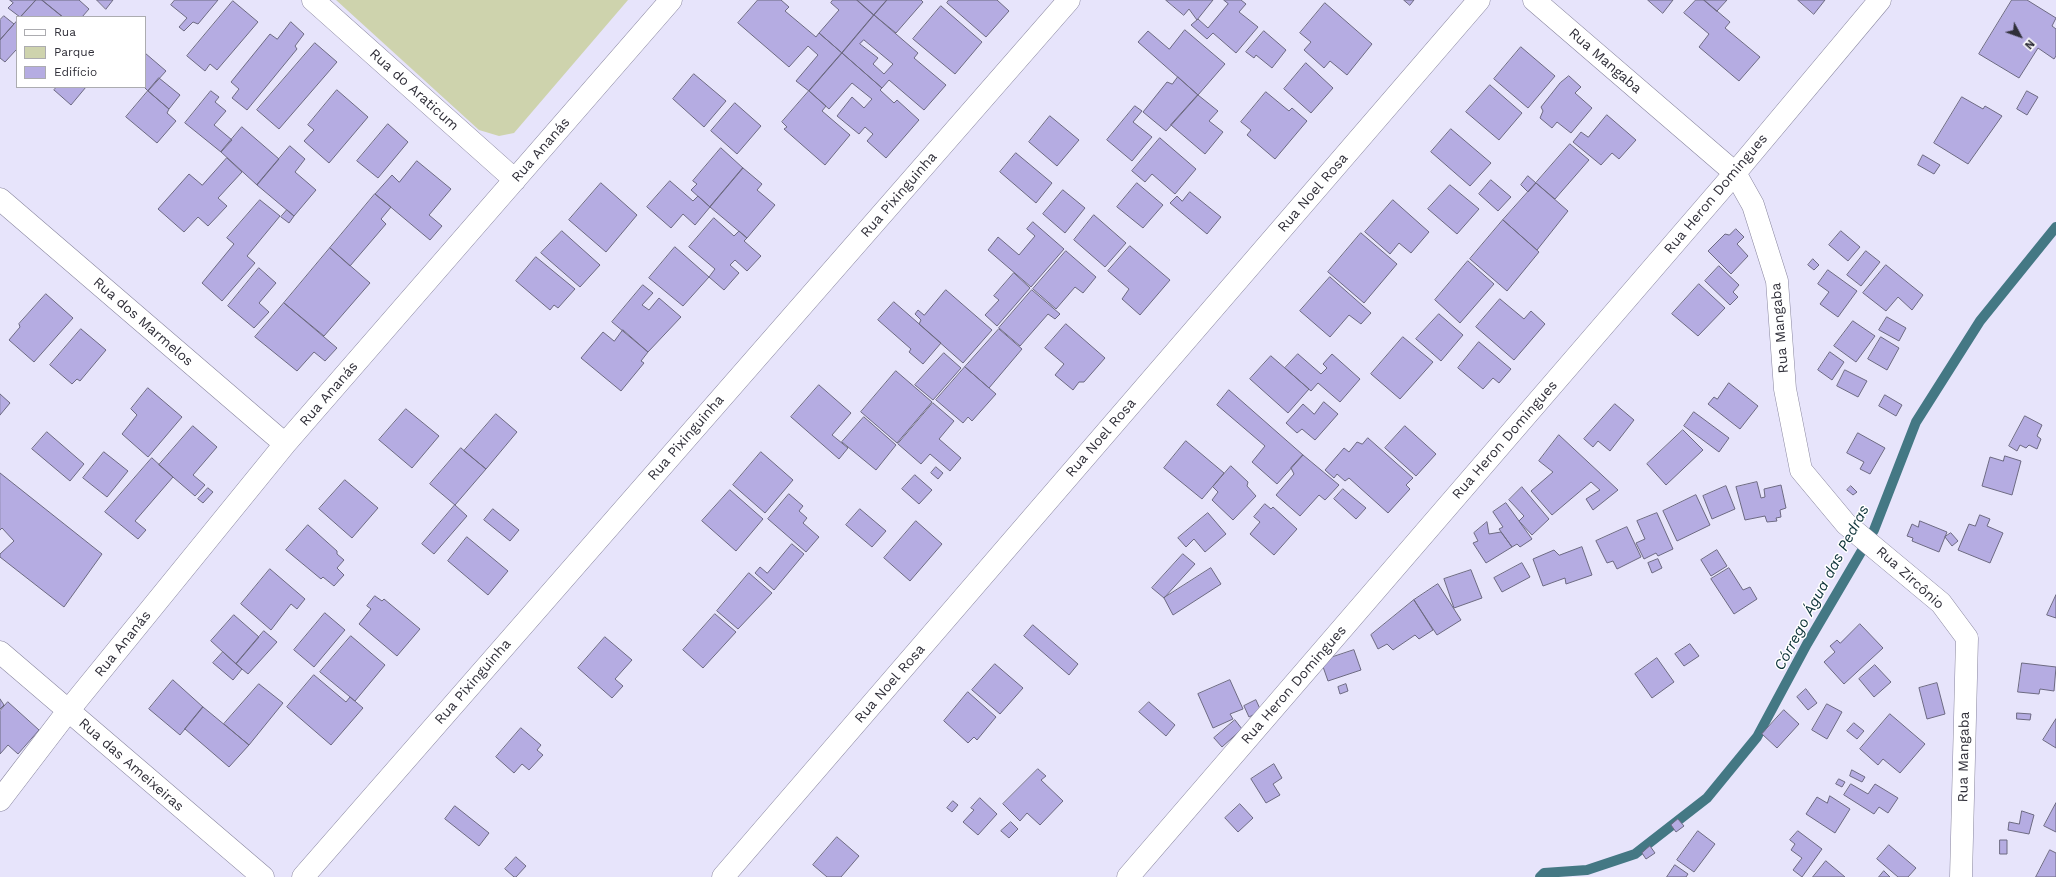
<!DOCTYPE html>
<html>
<head>
<meta charset="utf-8">
<style>
	body { margin:0 }
	#map { position:relative; width:2056px; height:877px; overflow:hidden; background:#e7e4fb; font-family:"Work Sans",sans-serif }
	canvas { display:block }
	.legend { position:absolute; left:16px; top:16px; width:130px; height:72px; box-sizing:border-box; background:#fff; border:1px solid #acacb0; margin:0; padding:5px 7px; list-style:none; font-size:12px; color:#302f39 }
	.legend li { display:flex; align-items:center; gap:8px; height:20px }
	.legend b { width:20px; border:1px solid #acacb0 }
	.north { position:absolute; left:2000px; top:16px; width:40px; height:40px; -webkit-text-stroke:3px #fff; paint-order:stroke; rotate:131deg; font-size:11px; font-weight:700; line-height:16px; text-align:center; color:#302f39 }
	.north::after { content:''; display:block; margin:auto; width:14px; height:18px; background:#302f39; clip-path:polygon(50% 0,100% 100%,50% 72%,0 100%) }
</style>
</head>
<body>
<div id="map">
<canvas width="2056" height="877"></canvas>
<ul class="legend">
<li><b style="height:5px;background:#fff"></b>Rua</li>
<li><b style="height:11px;background:#ced3ad"></b>Parque</li>
<li><b style="height:11px;background:#b5ace2"></b>Edifício</li>
</ul>
<div class="north">N</div>
</div>
<script>
const ctx = document.querySelector('canvas').getContext('2d');
ctx.lineJoin = 'round';
function fill(path, color) { ctx.fillStyle = color; ctx.fill(path, 'evenodd'); }
function stroke(path, color, width, dash) { ctx.strokeStyle = color; ctx.lineWidth = width; ctx.lineCap = dash ? 'butt' : 'round'; ctx.setLineDash(dash || []); ctx.stroke(path); }
function write(font, color, halo, rows, align = 'center') {
  ctx.font = font + ' "Work Sans",sans-serif'; ctx.lineWidth = 3; ctx.setLineDash([]); ctx.textBaseline = 'middle'; ctx.strokeStyle = halo; ctx.fillStyle = color; for (const [text, x, y, turn = 0] of rows) {
    ctx.save(); ctx.translate(x, y); ctx.rotate((+turn || 0) * Math.PI / 180); ctx.textAlign = isNaN(turn) ? turn : align; if (halo) ctx.strokeText(text, 0, 0); ctx.fillText(text, 0, 0); ctx.restore();
  }
}
fill(new Path2D(`
	M336,0H628L514,133L499,136L479,130Z`), '#ced3ad');
stroke(new Path2D(`
	M1540,877L1544,873L1587,870L1635,854L1707,798L1757,737L1807,644L1874,530L1916,422L1980,321L2056,227`), '#447884', 10);
const building = new Path2D(`
	M10,0H36L20,17L8,8L13,3Z
	M36,0H42L63,17H21Z
	M42,0H79L89,9L82,17H63Z
	M97,0H113L106,9Z
	M175,0H218L198,24L193,22L184,31L179,27L187,18L171,5Z
	M758,0H781L789,7L785,11L816,37L819,33L842,53L809,91L796,81L818,55L808,46L789,67L738,23Z
	M833,0H857L874,15L842,53L819,33L839,10L831,3Z
	M857,0H887L874,15Z
	M887,0H921L923,2L896,33L874,15Z
	M949,0H997L1009,11L986,37L947,3Z
	M1166,0H1213L1197,20L1189,9L1184,15Z
	M1224,0H1241L1246,4L1239,12L1258,27L1236,53L1213,33L1207,39L1191,25L1198,19L1208,28L1228,4Z
	M1404,0H1414L1410,5Z
	M1648,0H1673L1663,13Z
	M1696,0H1704L1730,22L1725,28L1760,57L1739,81L1699,47L1709,34L1684,13Z
	M1704,0H1727L1717,11Z
	M1798,0H1825L1814,14Z
	M2012,0H2027L2056,18L2052,26L2056,29V56L2054,59L2038,48L2019,78L1979,54Z
	M233,1L258,22L217,70L210,64L205,71L187,56Z
	M1325,3L1372,44L1347,75L1330,61L1324,68L1304,50L1311,42L1300,33Z
	M941,6L982,42L955,74L913,39Z
	M874,15L918,53L914,58L946,85L924,110L889,80L882,88L842,53Z
	M4,16L14,24L0,40V20Z
	M17,21V51L16,50L5,62L0,58V40Z
	M291,22L304,34L295,46L297,49L247,110L232,98L239,89L231,82L270,34L277,39Z
	M1185,30L1225,64L1198,95L1138,42L1148,31L1169,49Z
	M1264,31L1286,50L1272,68L1256,55L1254,58L1246,52Z
	M864,40L893,64L884,74L873,64L878,58L860,44Z
	M315,43L337,62L279,129L257,110Z
	M1521,47L1555,76L1528,108L1494,79Z
	M145,53L166,71L148,91L144,87Z
	M842,53L882,88L880,90L894,103L897,100L919,120L886,158L867,141L873,134L865,127L859,134L837,116L852,97L864,108L872,99L852,83L829,109L809,91Z
	M1306,63L1333,88L1311,113L1284,89Z
	M694,74L726,101L704,127L673,99Z
	M1569,76L1581,87L1575,93L1592,108L1571,133L1557,122L1552,128L1540,118L1543,111L1541,107L1560,83Z
	M1178,77L1198,95L1166,131L1143,112L1167,82L1172,84Z
	M159,78L180,95L169,109L148,91Z
	M1490,85L1522,113L1499,140L1466,112Z
	M57,87H86L71,105L54,90Z
	M337,90L368,117L329,163L304,141L314,130L308,125Z
	M148,91L169,109L167,113L176,121L157,143L126,117Z
	M211,91L219,97L215,102L226,111L214,125L232,140L221,152L185,123Z
	M809,91L826,106L822,111L850,135L825,165L784,129L787,127L782,122Z
	M2027,91L2038,97L2027,115L2017,109Z
	M1266,92L1289,111L1292,108L1307,121L1275,159L1247,135L1251,130L1241,122Z
	M1198,95L1218,111L1209,121L1223,132L1205,154L1171,125Z
	M1962,97L1983,109L1985,106L2002,116L1968,164L1934,143Z
	M735,103L761,126L737,154L711,131Z
	M1135,106L1142,111L1133,122L1152,137L1132,161L1107,140Z
	M1607,115L1636,140L1619,159L1612,153L1601,165L1573,142L1581,132L1588,137Z
	M1050,116L1079,140L1057,166L1029,142Z
	M388,124L408,142L378,178L357,161Z
	M242,127L279,159L257,185L221,152Z
	M1451,129L1491,163L1470,186L1431,152Z
	M1160,138L1196,169L1175,194L1152,174L1145,182L1132,171Z
	M1570,144L1589,160L1555,199L1536,183Z
	M290,146L305,159L295,172L316,190L294,216L257,185Z
	M721,148L743,168L710,207L691,190L697,184L693,181Z
	M1016,153L1052,183L1036,203L1000,172Z
	M1923,155L1940,165L1934,174L1918,165Z
	M227,158L242,172L218,198L227,206L208,226L198,217L184,232L158,209L189,174L202,185Z
	M417,161L451,189L429,215L442,226L430,240L375,194L392,175L399,182Z
	M743,168L762,184L757,190L775,205L747,238L710,207Z
	M1528,176L1536,183L1528,192L1521,185Z
	M1491,180L1511,197L1498,211L1479,194Z
	M670,181L693,201L698,196L710,207L695,225L683,214L671,228L647,207Z
	M601,183L637,215L606,252L569,220Z
	M1137,183L1163,205L1143,228L1117,207Z
	M1536,183L1568,211L1537,250L1503,220Z
	M1450,185L1479,209L1457,234L1428,209Z
	M1063,190L1085,208L1065,233L1043,214Z
	M1190,192L1221,217L1207,234L1170,203L1177,196L1182,201Z
	M375,194L391,207L381,219L386,224L350,266L330,248Z
	M260,200L280,216L247,256L255,263L222,301L202,283L234,244L227,238Z
	M1393,200L1429,232L1411,253L1399,243L1390,254L1365,232Z
	M287,210L294,216L289,223L281,217Z
	M1094,215L1126,243L1105,267L1074,240Z
	M714,218L734,236L739,231L747,238L744,241L761,256L747,271L735,260L730,265L739,273L724,290L709,277L715,269L689,247Z
	M1503,220L1539,252L1507,291L1470,259Z
	M1033,222L1064,249L1031,287L988,250L998,237L1019,255L1035,236L1027,229Z
	M1736,229L1744,237L1737,244L1748,256L1731,274L1708,251L1725,234L1729,235Z
	M562,231L600,265L580,287L541,253Z
	M1841,231L1860,247L1848,261L1829,245Z
	M1361,233L1397,264L1364,303L1328,272Z
	M1130,246L1170,280L1140,315L1122,299L1129,289L1108,271Z
	M675,247L709,277L683,306L649,278Z
	M330,248L370,283L324,336L284,303Z
	M1066,251L1096,277L1083,293L1075,287L1056,309L1033,289Z
	M1866,251L1880,262L1861,286L1847,275Z
	M536,257L575,289L558,308L554,305L550,310L516,281Z
	M1813,259L1819,265L1814,270L1808,265Z
	M1468,261L1494,284L1460,323L1435,300Z
	M1886,265L1923,295L1912,310L1898,297L1886,311L1863,293Z
	M1719,266L1739,285L1733,292L1738,297L1730,305L1705,281Z
	M259,268L276,283L259,303L269,312L254,328L228,306Z
	M1828,270L1857,291L1838,317L1820,304L1829,292L1818,284Z
	M1014,273L1030,288L997,326L985,315L999,300L994,296Z
	M1330,277L1371,313L1361,324L1349,315L1330,337L1300,311Z
	M1699,284L1725,308L1698,336L1672,314Z
	M643,285L653,293L642,305L649,310L659,298L681,317L648,352L612,322Z
	M946,290L992,330L963,363L919,324L921,320L915,314L918,310L924,315Z
	M1032,290L1060,314L1055,319L1048,314L1020,346L999,328Z
	M46,294L73,318L34,362L9,340L20,327L19,324Z
	M1500,299L1524,319L1531,311L1545,324L1514,360L1476,327Z
	M894,302L941,343L923,364L909,352L911,349L878,320Z
	M284,303L337,348L325,361L314,352L297,371L255,337Z
	M1439,314L1463,335L1441,361L1416,339Z
	M1887,317L1906,328L1899,341L1879,330Z
	M1853,321L1875,336L1856,362L1834,346Z
	M1066,324L1105,358L1084,382H1079L1073,390L1055,375L1064,364L1045,348Z
	M81,329L106,350L80,381L77,379L72,384L50,365Z
	M999,329L1022,349L989,388L965,367Z
	M623,330L648,352L641,361L644,363L621,391L581,358L603,332L614,341Z
	M1403,337L1433,362L1400,399L1371,374Z
	M1881,337L1899,348L1887,370L1868,359Z
	M1479,342L1511,369L1499,383L1493,378L1483,389L1458,368Z
	M1830,352L1844,362L1832,380L1818,370Z
	M944,353L961,368L933,400L915,385Z
	M1298,354L1321,374L1327,368L1323,364L1332,354L1360,379L1340,402L1318,383L1311,391L1285,368Z
	M1271,356L1309,389L1288,413L1250,379Z
	M965,367L996,394L972,421L968,417L963,423L936,400Z
	M1845,370L1867,381L1858,397L1837,386Z
	M896,371L932,402L897,443L861,412Z
	M1729,383L1758,406L1740,429L1708,404L1714,397L1717,399Z
	M819,385L851,413L832,435L848,448L839,459L791,417Z
	M148,388L182,417L148,457L122,434L137,415L131,409Z
	M1229,390L1303,455L1277,484L1252,462L1265,446L1217,405Z
	M0,394L10,403L0,415Z
	M1885,395L1902,405L1896,416L1879,406Z
	M1324,402L1338,414L1315,440L1302,429L1297,433L1286,423L1303,404L1314,414Z
	M933,403L954,421L939,439L961,458L950,471L930,454L921,464L898,444Z
	M1615,404L1634,420L1610,451L1598,441L1593,447L1584,439Z
	M406,409L439,436L412,468L379,440Z
	M1694,412L1729,438L1719,452L1684,426Z
	M496,414L517,432L486,469L464,451Z
	M2025,416L2042,425L2037,436L2041,439L2037,449L2029,445L2026,448L2020,445L2017,451L2009,446Z
	M864,417L896,445L876,470L842,442Z
	M193,426L217,447L193,475L205,485L195,496L159,465Z
	M1405,426L1436,454L1416,476L1385,448Z
	M1683,430L1703,450L1666,485L1647,464Z
	M47,432L84,464L70,481L32,449Z
	M1858,433L1885,448L1870,474L1860,469L1864,462L1847,453Z
	M1559,435L1618,490L1593,510L1586,499L1600,490L1591,482L1552,515L1531,491L1553,472L1539,461Z
	M1368,438L1413,478L1406,485L1410,489L1388,513L1349,478L1345,481L1337,474L1334,478L1325,470L1344,448L1349,452L1357,442L1362,444Z
	M1186,441L1224,473L1202,499L1164,468Z
	M461,448L486,469L455,505L430,484Z
	M104,452L128,471L107,497L83,478Z
	M761,452L793,480L765,513L733,485Z
	M1303,455L1339,485L1325,500L1319,495L1300,516L1276,495L1294,474L1291,468Z
	M2005,456L2021,461L2012,495L1982,486L1990,457L2003,461Z
	M152,458L173,477L135,521L146,530L138,539L105,512Z
	M1231,466L1248,482L1247,486L1256,496L1233,520L1212,500L1218,492L1213,487Z
	M936,467L943,473L938,479L931,473Z
	M0,473L102,554L64,607L0,557V554L14,541L2,528L0,530Z
	M915,475L932,490L919,504L902,489Z
	M345,480L378,508L352,538L319,509Z
	M1757,482L1761,498L1765,497L1764,489L1781,485L1786,508L1780,510L1781,517L1776,518L1777,521L1767,522L1765,516L1745,520L1736,487Z
	M1726,486L1735,509L1712,519L1703,496Z
	M1851,486L1857,492L1853,495L1847,490Z
	M1522,487L1549,519L1532,535L1519,521L1524,516L1509,500Z
	M208,488L213,492L203,503L198,499Z
	M1343,489L1366,508L1356,519L1334,499Z
	M730,490L763,519L736,551L702,521Z
	M789,494L803,506L799,511L807,518L803,523L819,537L806,552L768,519Z
	M1696,495L1710,525L1677,541L1663,511Z
	M1506,503L1532,539L1520,547L1517,544L1512,547L1499,529L1503,527L1493,512Z
	M1265,504L1271,509L1273,507L1297,529L1274,555L1250,534L1260,522L1254,517Z
	M455,505L467,516L434,554L422,544Z
	M493,509L519,530L510,541L484,520Z
	M860,509L886,531L872,547L846,525Z
	M1208,513L1226,534L1205,552L1194,539L1186,547L1178,538Z
	M1657,513L1673,549L1658,556L1656,553L1644,559L1636,543L1645,539L1637,521Z
	M1980,515L1990,519L1987,526L2003,533L1990,563L1958,550L1969,524L1975,526Z
	M916,521L942,544L910,581L884,558Z
	M1920,521L1947,532L1939,552L1912,541L1913,538L1907,536L1912,524L1918,527Z
	M1487,522L1489,534L1501,532L1512,547L1486,563L1473,543L1478,541L1474,533Z
	M308,525L337,551V554L344,560L337,568L344,575L334,586L323,577L321,579L286,550Z
	M1627,527L1641,557L1617,569L1613,561L1607,563L1596,541Z
	M1951,533L1958,541L1952,546L1945,537Z
	M467,537L508,571L488,595L448,561Z
	M792,544L804,554L774,590L755,573L760,567L767,573Z
	M1582,547L1592,575L1566,584L1565,578L1543,586L1533,559L1554,550L1559,555Z
	M1717,550L1727,566L1711,576L1701,560Z
	M1183,554L1195,564L1164,598L1152,588Z
	M1658,559L1662,568L1652,573L1648,563Z
	M1522,563L1530,577L1502,592L1494,578Z
	M1211,568L1221,584L1173,615L1164,598Z
	M1729,568L1743,590L1750,587L1757,599L1734,614L1711,579Z
	M270,569L305,599L297,609L291,604L271,630L241,604Z
	M1471,570L1482,598L1454,608L1444,579Z
	M749,573L772,593L738,629L717,611Z
	M1438,584L1461,620L1437,635L1414,600Z
	M2056,595V618L2047,615Z
	M375,596L382,601L384,599L420,629L397,656L359,624L371,609L367,606Z
	M1414,600L1433,630L1419,639L1415,635L1393,650L1387,644L1378,649L1371,635Z
	M325,613L345,630L314,667L294,650Z
	M715,614L736,632L703,668L683,650Z
	M234,615L259,637L236,664L211,641Z
	M1860,624L1883,648L1844,684L1824,662L1835,652L1830,646L1837,640L1840,643Z
	M1033,625L1078,664L1069,675L1024,636Z
	M264,631L277,642L248,674L236,664Z
	M351,636L385,665L355,701L320,672Z
	M605,637L632,660L615,679L623,686L612,698L578,668Z
	M1690,644L1699,656L1684,666L1675,654Z
	M1354,650L1361,670L1328,681L1321,661Z
	M223,652L242,669L233,680L213,663Z
	M1657,658L1674,682L1652,698L1635,674Z
	M2022,663L2056,667L2054,691L2040,689L2039,694L2018,692Z
	M995,664L1023,688L1000,714L972,690Z
	M1875,665L1891,682L1874,697L1859,679Z
	M314,675L346,702L350,697L363,708L331,745L287,707Z
	M173,680L203,707L180,735L149,709Z
	M1230,680L1243,709L1230,714L1233,719L1213,728L1198,694Z
	M1937,683L1945,714L1927,719L1919,688Z
	M259,684L283,703L249,745L224,724Z
	M1346,684L1348,691L1340,694L1338,687Z
	M1806,689L1817,703L1808,710L1797,697Z
	M968,692L996,717L977,740L974,737L968,743L944,721Z
	M0,699L4,705L0,709Z
	M1256,700L1261,711L1249,717L1244,706Z
	M8,702L39,730L18,754L8,745L0,754V711Z
	M1149,702L1175,725L1166,736L1139,712Z
	M1827,704L1842,712L1827,739L1812,730Z
	M203,707L249,745L229,767L185,729Z
	M1784,710L1799,724L1777,748L1762,734Z
	M2017,713L2031,714L2030,720L2017,719Z
	M1890,714L1925,744L1900,773L1883,759L1878,765L1860,749Z
	M2056,719V748L2043,740Z
	M1235,720L1242,729L1222,747L1214,738Z
	M1854,723L1864,731L1857,739L1847,731Z
	M521,728L541,745L537,750L543,755L529,770L522,764L514,773L496,757Z
	M1274,764L1282,778L1273,784L1280,795L1266,803L1251,779Z
	M1038,769L1046,776L1041,780L1063,801L1040,825L1027,813L1020,821L1003,804Z
	M1852,770L1865,777L1862,782L1850,776Z
	M1839,779L1845,782L1842,787L1836,784Z
	M1851,784L1868,794L1875,784L1898,798L1888,813L1879,807L1874,814L1844,795Z
	M1830,796L1850,809L1835,833L1806,814L1817,797L1827,803Z
	M980,798L997,814L978,835L963,822L974,810L971,808Z
	M953,801L958,805L952,812L947,808Z
	M2056,803V832L2044,826Z
	M1240,804L1253,818L1238,832L1225,818Z
	M455,806L489,833L479,846L445,819Z
	M2022,811L2034,815L2029,834L2008,830L2009,822L2019,824Z
	M1678,819L1684,826L1676,832L1671,825Z
	M1011,822L1018,829L1009,838L1001,831Z
	M1698,831L1715,844L1694,872L1677,860Z
	M1798,831L1822,849L1802,877L1793,870L1802,858L1791,850L1795,844L1790,840Z
	M837,837L859,856L841,877H827L813,865Z
	M2000,840H2007V854H2000Z
	M1889,845L1916,868L1908,877H1898L1877,859Z
	M1650,846L1655,853L1646,859L1642,853Z
	M2050,850L2056,853V877H2036Z
	M516,857L526,866L516,877H514L505,869Z
	M1826,861L1845,877H1813Z
	M1675,865L1688,874L1686,877H1667Z
	M1884,871L1890,877H1879Z`);
fill(building, '#b5ace2');
stroke(building, '#6d6a82', 1);
const street = new Path2D(`
	M313,0L515,180
	M1534,0L1735,173L1753,205L1777,281L1785,389L1801,470L1846,524L1941,603L1967,638L1961,877
	M0,199L285,444
	M0,652L263,877
	M0,800L68,711L285,444L671,0
	M303,877L1069,0
	M723,877L1479,0
	M1128,877L1735,173L1880,0`);
stroke(street, '#88859e', 23);
stroke(street, '#fff', 22);
write('14px', '#302f39', '#fff', [
	["Rua Mangaba",1605,61,41],
	["Rua do Araticum",414,90,42],
	["Rua Ananás",541,150,-49],
	["Rua Noel Rosa",1313,193,-49],
	["Rua Heron Domingues",1716,194,-50],
	["Rua Pixinguinha",899,195,-49],
	["Rua dos Marmelos",143,322,41],
	["Rua Mangaba",1780,328,-95],
	["Rua Ananás",329,394,-49],
	["Rua Pixinguinha",686,438,-49],
	["Rua Noel Rosa",1101,438,-49],
	["Rua Heron Domingues",1505,440,-49],
	["Rua Zircônio",1910,578,42],
	["Rua Ananás",123,644,-51],
	["Rua Pixinguinha",473,682,-49],
	["Rua Noel Rosa",890,684,-49],
	["Rua Heron Domingues",1294,685,-49],
	["Rua Mangaba",1964,757,-89],
	["Rua das Ameixeiras",131,765,41]
]);
write('italic 15px', '#0b3137', '#fff', [
	["Córrego Água das Pedras",1822,588,-62]
]);
</script>
</body>
</html>
